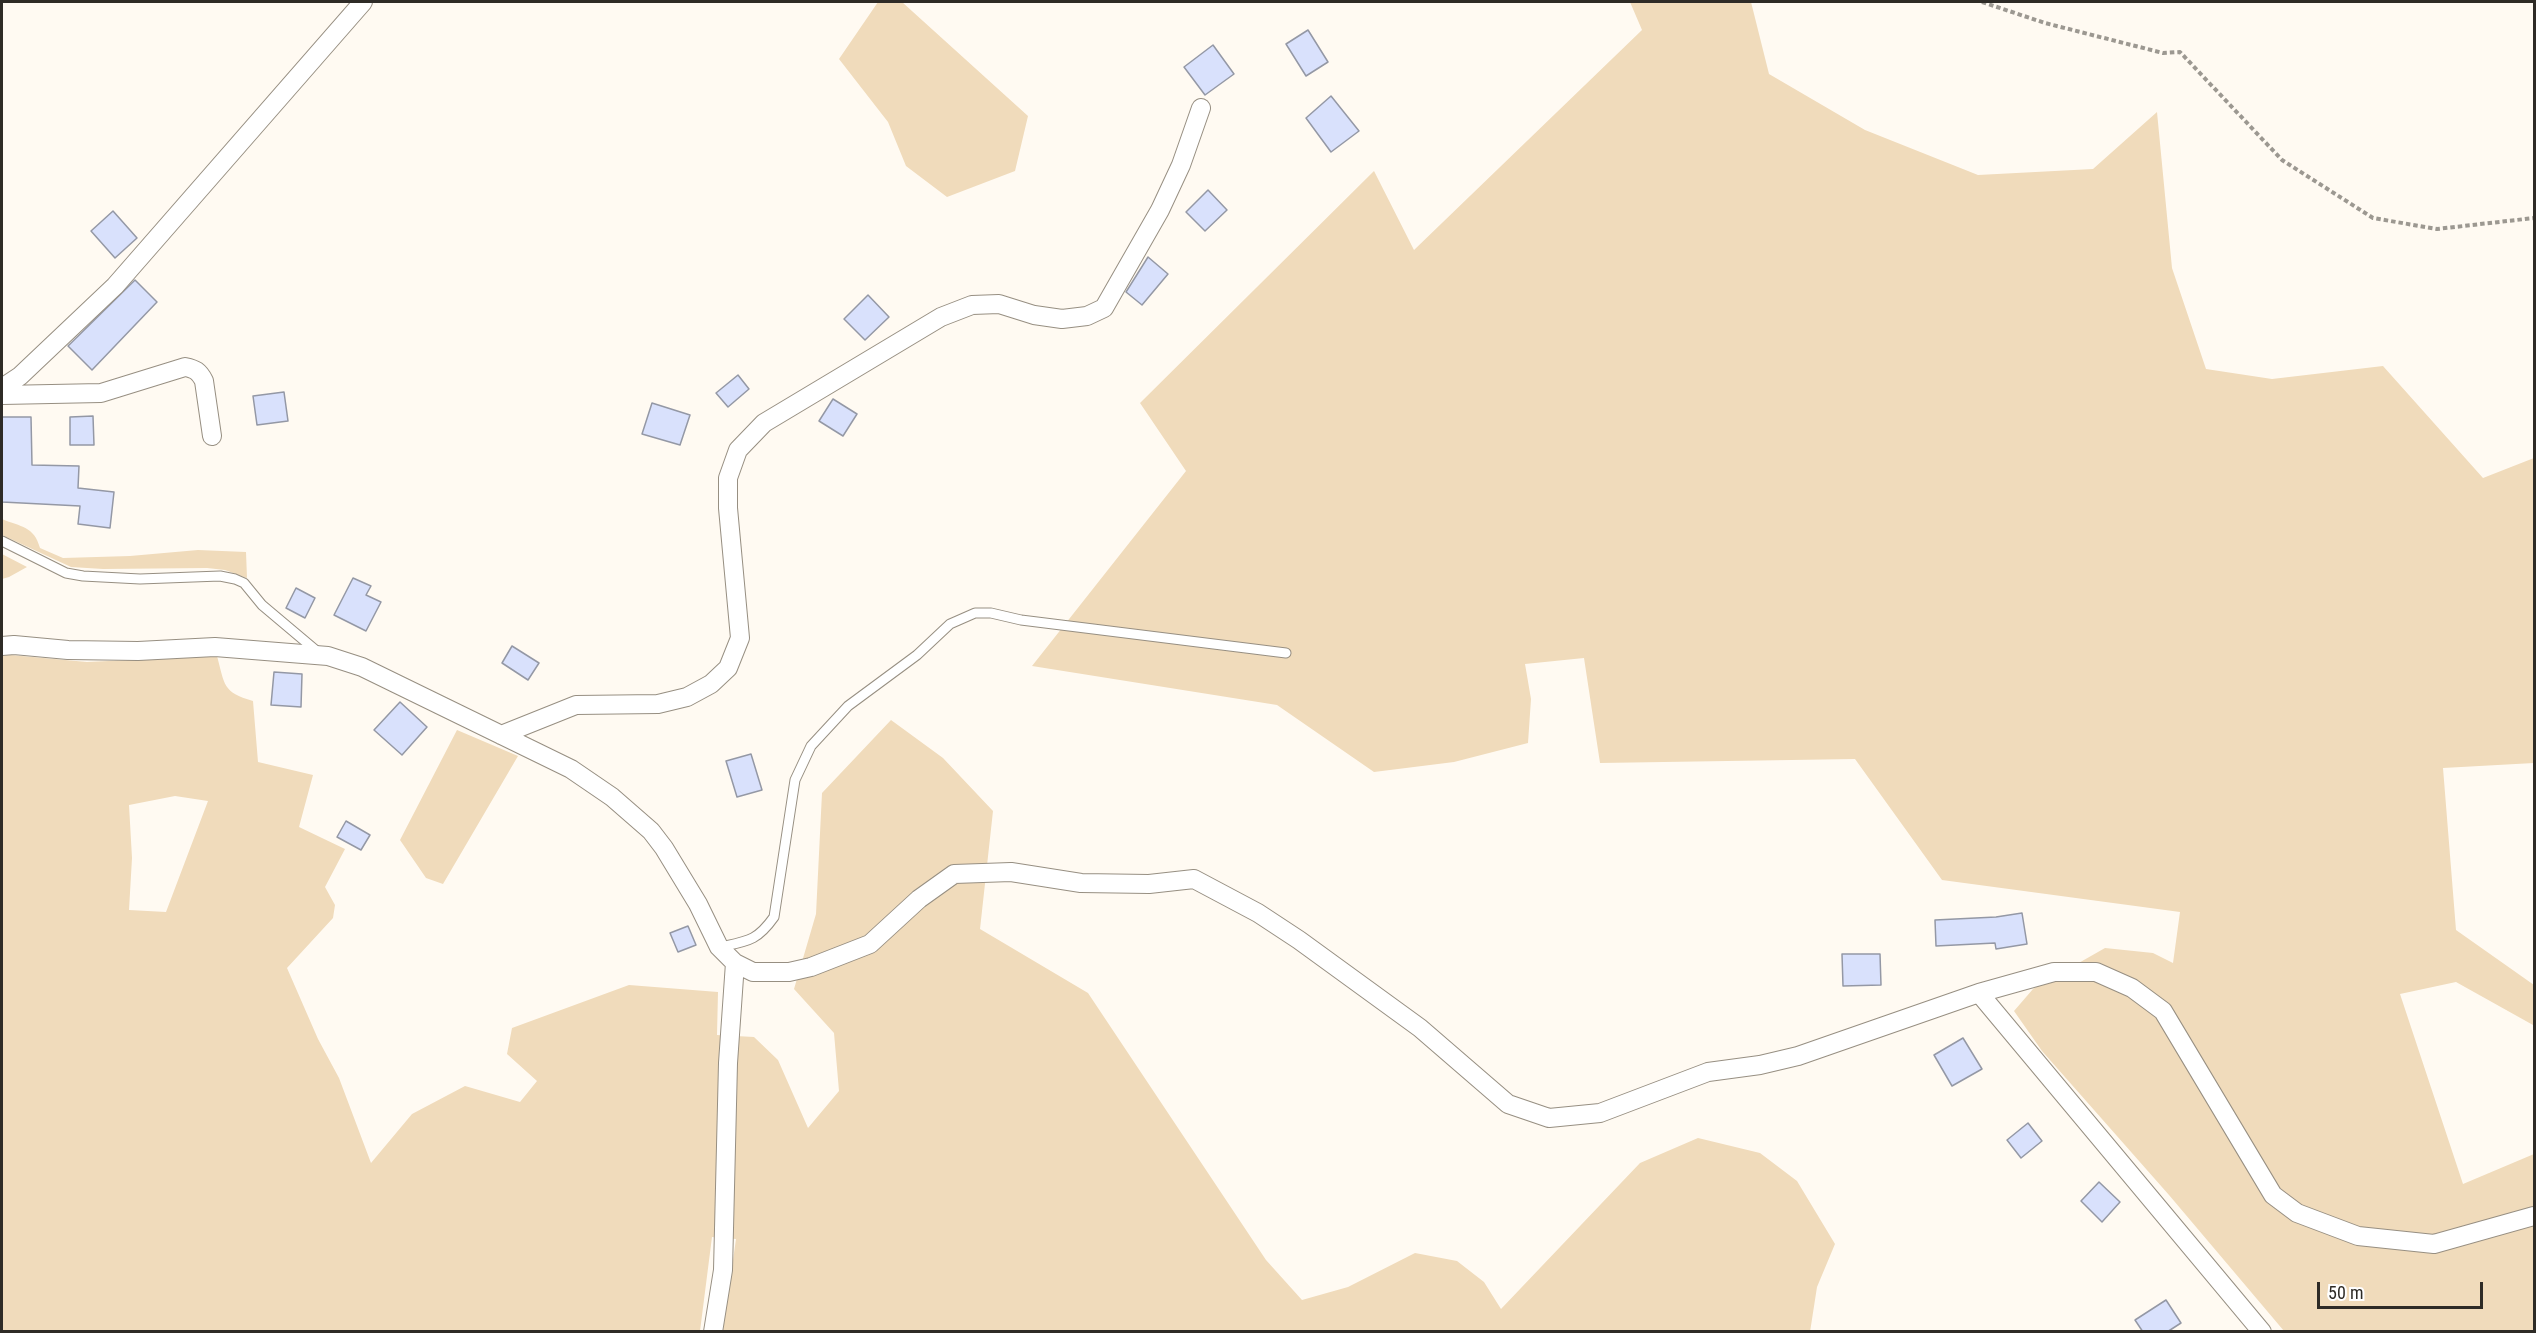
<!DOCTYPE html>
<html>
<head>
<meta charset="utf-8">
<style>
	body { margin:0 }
	#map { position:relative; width:2536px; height:1333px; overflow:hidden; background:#fffaf2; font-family:"Roboto Condensed",sans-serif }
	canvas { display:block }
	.frame { position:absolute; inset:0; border:3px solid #2e2b26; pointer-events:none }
	.scale { position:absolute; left:2317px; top:1282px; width:166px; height:27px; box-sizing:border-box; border:3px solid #2e2b26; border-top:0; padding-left:8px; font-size:18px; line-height:21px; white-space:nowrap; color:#2e2b26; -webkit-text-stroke:4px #fff; paint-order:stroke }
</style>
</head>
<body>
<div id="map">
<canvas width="2536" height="1333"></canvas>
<div class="frame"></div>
<div class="scale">50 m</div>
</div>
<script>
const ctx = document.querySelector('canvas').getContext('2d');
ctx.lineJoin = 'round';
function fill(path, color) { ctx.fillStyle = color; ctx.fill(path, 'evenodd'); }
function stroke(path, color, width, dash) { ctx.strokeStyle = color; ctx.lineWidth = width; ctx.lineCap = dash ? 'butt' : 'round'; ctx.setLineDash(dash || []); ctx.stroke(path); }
fill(new Path2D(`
	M878,2H902L1028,116L1015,171L947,197L906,166L888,122L839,59Z
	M1630,2H1751L1769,74L1865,130L1978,175L2093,169L2157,112L2172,268L2206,369L2272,379L2383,366L2483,478L2534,458V763L2443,768L2456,930L2534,985L2533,1025L2456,982L2400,994L2463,1184L2534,1154V1331H2284L2169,1195L2042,1051L2014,1011L2033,989L2105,948L2153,953L2173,963L2180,912L1942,880L1855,759L1600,763L1584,658L1525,664L1531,699L1528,743L1454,762L1374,772L1277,705L1032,666L1186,471L1140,403L1374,171L1414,250L1642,30Z
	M2,519C21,527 34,526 40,548L63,558L130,556L198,550L246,552L247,578L225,570L207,568L103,569L71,567L2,535Z
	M2,554L27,567L9,577L2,579Z
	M11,655L87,662L217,656C225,685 222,692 253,701L258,762L313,775L299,827L345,849L325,887L335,905L333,918L287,968L318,1039L339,1078L371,1163L412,1114L465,1086L520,1102L537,1081L507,1054L512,1028L629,985L718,992L717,1035L754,1037L778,1060L808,1128L839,1091L834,1033L794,989L816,914L822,793L891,720L943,758L993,811L980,929L1088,993L1266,1260L1302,1300L1348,1287L1415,1253L1457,1261L1484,1282L1501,1309L1640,1163L1698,1138L1760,1153L1797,1181L1835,1244L1817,1287L1810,1332L723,1331L736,1239L712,1237L700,1331L2,1332V656ZM175,796L208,801L166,912L129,910L132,858L129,805Z
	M457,730L518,756L443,884L426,878L400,840Z`), '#f0dbbb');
const building = new Path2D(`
	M1308,30L1328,62L1306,76L1286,44Z
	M1213,45L1234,74L1205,95L1184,67Z
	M1331,96L1359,131L1331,152L1306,118Z
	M1208,190L1227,210L1205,231L1186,212Z
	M113,211L137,238L115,258L91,231Z
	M1148,257L1168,274L1142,305L1126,292Z
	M135,280L157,302L92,370L68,346Z
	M868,295L889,317L865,340L844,319Z
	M738,375L749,389L728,407L716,393Z
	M284,392L288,421L257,425L253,396Z
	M833,399L857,414L843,436L819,421Z
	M652,403L690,415L680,445L642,434Z
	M93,416L94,445H70V417Z
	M2,417H31L32,465L79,466L78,488L114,492L110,528L78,524L80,506L2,502Z
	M353,578L371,586L366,595L381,602L366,631L334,615Z
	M296,588L315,598L305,618L286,608Z
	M512,646L539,663L528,680L502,663Z
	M274,672L302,674L301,707L271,705Z
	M400,702L427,727L402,755L374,730Z
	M751,754L762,790L737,797L726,761Z
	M346,821L370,835L361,850L337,837Z
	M2022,913L2027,944L1996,949L1995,943L1936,946L1935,920L1996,917Z
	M688,926L696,945L678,952L670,933Z
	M1842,954H1880L1881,985L1843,986Z
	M1963,1038L1982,1069L1952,1086L1934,1055Z
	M2028,1123L2042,1141L2021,1158L2007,1140Z
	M2099,1182L2120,1202L2102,1222L2081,1201Z
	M2166,1300L2181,1323L2167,1332H2143L2135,1320Z`);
fill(building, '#d9e1fc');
stroke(building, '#9498a5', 1.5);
const lane = new Path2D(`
	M2,541L66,573L83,576L140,579L220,576L235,579L244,583L262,605L319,653
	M720,947C748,941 757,941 774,917L795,780L811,746L848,706L917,655L950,624L975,613H991L1021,620L1286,653`);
const street = new Path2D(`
	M2,388L20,376L115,286L363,2
	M2,395L101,393L185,367C195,369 199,371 204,381L212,436
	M2,646L14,645L68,650L138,651L215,647L328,656L362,667L571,769L612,797L651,831L664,848L698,904L719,947L735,963L753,972H789L811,967L870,944L919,899L954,874L1011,872L1081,883L1149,884L1194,879L1258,913L1299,940L1420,1028L1508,1104L1549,1118L1600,1113L1708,1072L1760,1065L1798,1056L1979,993L2054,972H2096L2132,988L2163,1011L2273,1195L2297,1213L2358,1236L2434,1244L2534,1216
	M501,735L576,705L658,704L687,697L711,684L728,668L740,638L728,508V478L738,450L764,423L941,317L972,305L999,304L1034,315L1062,319L1087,316L1104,308L1160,210L1181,165L1201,108
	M1979,993L2262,1332
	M713,1332L723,1270L728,1063L735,963`);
stroke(lane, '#978f82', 11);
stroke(street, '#978f82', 20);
stroke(new Path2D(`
	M1982,2L2045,23L2163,53L2180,52L2282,160L2373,218L2437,229L2534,218`), '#9c9891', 4, [4.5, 3]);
stroke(lane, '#fff', 9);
stroke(street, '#fff', 18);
</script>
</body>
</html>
